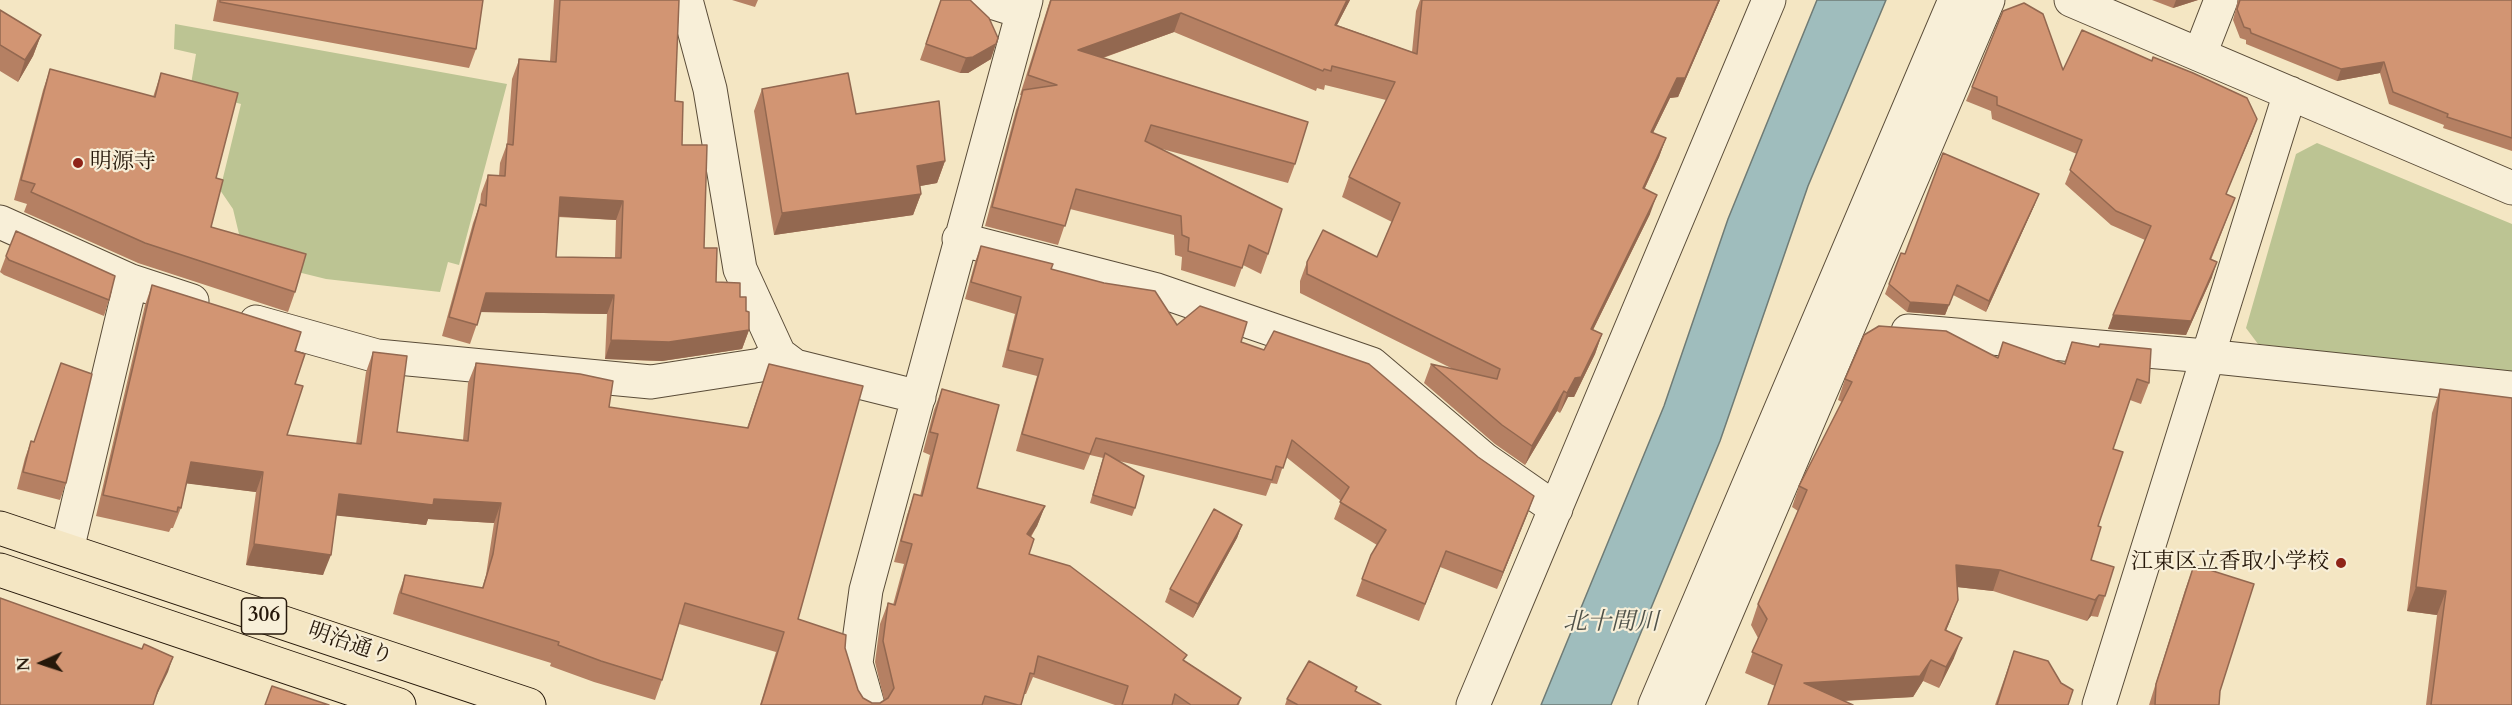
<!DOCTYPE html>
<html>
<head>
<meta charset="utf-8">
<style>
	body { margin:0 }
	#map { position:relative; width:2512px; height:705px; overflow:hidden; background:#f4e6c3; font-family:Cardo,serif }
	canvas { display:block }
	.north { position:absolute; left:12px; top:633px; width:60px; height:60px; -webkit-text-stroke:4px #f8efd8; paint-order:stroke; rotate:267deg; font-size:16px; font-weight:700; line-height:24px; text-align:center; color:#26180a }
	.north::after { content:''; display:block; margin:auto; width:21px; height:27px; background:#26180a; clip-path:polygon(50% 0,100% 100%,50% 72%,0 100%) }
</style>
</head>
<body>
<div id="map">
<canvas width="2512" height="705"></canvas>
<div class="north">N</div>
</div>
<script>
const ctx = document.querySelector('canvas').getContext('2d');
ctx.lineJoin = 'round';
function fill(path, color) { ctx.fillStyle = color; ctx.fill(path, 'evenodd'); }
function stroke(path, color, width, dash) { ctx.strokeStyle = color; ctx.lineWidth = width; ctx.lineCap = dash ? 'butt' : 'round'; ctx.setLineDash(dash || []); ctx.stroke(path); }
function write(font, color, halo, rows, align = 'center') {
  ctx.font = font + ' Cardo,"Noto Serif JP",serif'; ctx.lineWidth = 4.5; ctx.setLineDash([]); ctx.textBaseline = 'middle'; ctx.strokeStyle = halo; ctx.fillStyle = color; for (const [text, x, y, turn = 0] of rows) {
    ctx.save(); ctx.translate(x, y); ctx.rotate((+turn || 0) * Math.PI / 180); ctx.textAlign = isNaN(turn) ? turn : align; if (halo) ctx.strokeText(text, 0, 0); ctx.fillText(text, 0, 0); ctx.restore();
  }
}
fill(new Path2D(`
	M175,24L507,84L459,265L448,262L440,292L326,279L245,259L233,209L220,190L241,104L190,90L196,54L174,49Z
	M2317,143L2512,224V373L2258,344L2246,328L2296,154Z`), '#bcc493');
const water = new Path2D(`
	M1817,0H1886L1808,186L1720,441L1611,705H1541L1664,406L1728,219Z`);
fill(water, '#9fbdbd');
stroke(water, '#6f7b75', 1.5);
const minor = new Path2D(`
	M686,0L710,89L740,269L779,354L795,366L919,397
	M985,0L1023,12
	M2071,0L2512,188
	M2200,54L2221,0
	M0,222L131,281L192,301
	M959,239L1157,290L1372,364L1484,459L1556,509
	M256,322L377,356L651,382L761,365L779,354
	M1908,331L2206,356L2512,388
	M67,550L131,281
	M868,705L856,663L866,590L1026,0
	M1473,705L1769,0
	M1655,705L1955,0
	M1687,705L1988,0
	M2099,705L2290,93`);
const major = new Path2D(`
	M0,528L529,705
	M0,570L399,705`);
stroke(minor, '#5a4c38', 35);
stroke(major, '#26180a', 35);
stroke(minor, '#f8efd8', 33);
stroke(major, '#f4e6c3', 33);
fill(new Path2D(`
	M217,0H483L476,49L469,68L213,21Z
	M554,0H679L675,101L682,145L704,248L716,282L740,297L746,311L749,330L742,349L662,361L605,359L607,314L481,312L470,344L442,336L473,223L480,204V205L481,194L488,175L499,176L500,163L507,144L512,79L519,60L550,61ZM558,217L616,220L615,258L556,257Z
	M732,0H758L755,7Z
	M941,0L991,59L968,73H960L920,60Z
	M1050,0H1350L1337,25L1412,52L1416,11L1420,0H1720L1678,97L1670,98L1653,133L1666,138L1659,157L1645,188L1650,214L1593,330L1602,334L1595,354L1574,397H1568L1560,413L1557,411L1525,465L1495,444L1424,383L1431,364L1453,369L1300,293V281L1307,262L1377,257L1392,222L1342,197L1349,177L1386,100L1325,85L1324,90L1317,88L1316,91L1174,32L1103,58L1295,164L1288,183L1162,149L1268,254L1261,274L1243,265L1235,287L1181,270L1182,257L1175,255L1174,235L1070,209L1058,245L985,226L1016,110L1022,95H1020Z
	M2152,0H2198L2173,8Z
	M2238,0H2512V151L2443,128L2444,125L2389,104L2380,73L2337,81L2246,44V40L2240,38L2233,20Z
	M0,10L41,35L33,56L18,82L0,71Z
	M50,69L153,97L161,73L216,178L211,227L295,292L288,312L138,263L24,212L27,204L14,200L43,90Z
	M2063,70L2257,119L2226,194L2235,198L2211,260L2212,277L2186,335L2108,329L2145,240L2111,225L2065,184L2077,154L1992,119L1991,111L1966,101L1972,87Z
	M762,89L856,114L945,161L937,183L920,186L921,194L913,215L774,235L754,111Z
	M2035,204L1986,312L1953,295L1945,315L1907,312L1885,294L1901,253L1905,254Z
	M981,246L1051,269L1177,325L1241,342L1478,457L1534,496L1497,589L1440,567L1419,621L1356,596L1371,555L1377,545L1334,519L1341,501L1286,457L1277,484L1271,483L1266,496L1119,461L1135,508L1132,516L1090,503L1103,458L1090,455L1084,470L1016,451L1037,376L1002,367L1015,314L965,299L975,262Z
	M6,256L109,300L104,316L4,275L0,272Z
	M152,285L295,351V384L287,435L356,444L366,372L373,352L397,432L463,440L468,383L476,363L609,407L747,428L769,364L798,619L845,648L858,690L863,698L872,703H880L884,700L875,662L880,624L888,603L893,605L904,564L894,562L907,515L914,494L920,496L930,455L923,452L934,410L942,389L977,488L1045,506L1037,526L1031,537L1029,554L1185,661L1241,698L1239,705H1115L1033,677L1026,694H1024L1021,705H760L776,652L679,624L662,680L655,700L594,682L550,666L551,663L393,614L398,595L405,575L482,588L486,575L494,523L428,519L426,525L336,515L323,575L246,565L256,492L186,483L181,508L173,528H171L169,532L96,516L145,305Z
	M2072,342L2149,383L2141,404L2130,400L2113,449L2091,560L2105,596L2098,617L2091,616L2087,621L1993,591L1957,587L1950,621L1946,631L1954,658L1939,688L1923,681L1913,697L1844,701L1775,686L1745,673L1758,638L1751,625L1758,604L1798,511L1792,507L1799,486L1842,402L1838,400L1845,379L1998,357L2064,364Z
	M2440,389L2512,705H2426L2437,615L2407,611L2432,413Z
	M31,441L66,483L60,500L17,489L25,458Z
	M1242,525L1237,538L1193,618L1165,602L1170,589Z
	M2194,565L2220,691L2219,705H2149L2185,590Z
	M2014,651L2068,705H1995Z
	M1287,699L1381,705H1285Z`), '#b58063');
fill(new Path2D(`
	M1347,0H1350L1327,44L1335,25Z
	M1719,0H1720L1678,97L1670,98L1644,151L1651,132L1677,78Z
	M2176,0H2198L2173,8Z
	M1181,13L1174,32L1071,69L1078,50Z
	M41,35L33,56L18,82L25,60Z
	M996,44L991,59L968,73H960L966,58Z
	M2384,62L2380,73L2337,81L2341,69Z
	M2257,119L2252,133L2220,208L2226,194Z
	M1666,138L1659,157L1636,207L1643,188Z
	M945,161L937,183L909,188L917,166Z
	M921,194L913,215L774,235L782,213Z
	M2039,194L2035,204L1986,312L1989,301Z
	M1657,195L1650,214L1584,348L1591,329Z
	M560,197L623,201L616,220L553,216Z
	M2217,262L2212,277L2186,335L2108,329L2113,315Z
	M1957,285L1945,315L1907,312L1910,302Z
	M486,293L614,295L607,314L479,312Z
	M749,330L742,349L662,361L605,359L611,340Z
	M1602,334L1595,354L1574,397H1568L1560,413L1567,393L1575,378Z
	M1564,391L1557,411L1525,465L1532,446Z
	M191,462L263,472L256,492L183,483Z
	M339,494L434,499L501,503L494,523L428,519L426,525L331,515Z
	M1534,496L1528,513L1497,589L1503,572Z
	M1045,506L1037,526L1019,554L1027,534Z
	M1242,525L1237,538L1193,618L1198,604Z
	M254,544L331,555L323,575L246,565Z
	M1956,565L2000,570L1993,591L1948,586Z
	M2416,587L2446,591L2437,615L2407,611Z
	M2099,595L2091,616L2087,621L2095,600Z
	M1958,600L1950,621L1937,651L1945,630Z
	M1962,638L1954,658L1939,688L1946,667Z
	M173,657L168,672L152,705L158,690Z
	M1931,660L1923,681L1913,697L1796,703L1804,683Z`), '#936850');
const building = new Path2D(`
	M220,0H483L476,49L220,2Z
	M560,0H679L675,101L683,102L682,145H707L704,248H717L716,282L740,283V297H746V311L749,312V330L669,342L611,340L614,295L486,293L477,325L449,317L480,204L486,206L488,175L505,176L507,144L513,145L519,59L556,62ZM560,197L623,201L621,258L556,257Z
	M941,0H970L989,18L998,38L996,44L973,57L966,58L926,44Z
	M1051,0H1347L1335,25L1417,54L1422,0H1719L1685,78H1677L1651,132L1666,138L1643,188L1657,195L1591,329L1602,334L1581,377L1575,378L1567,393L1564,391L1532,446L1502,425L1431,364L1497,379L1500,369L1307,274V262L1323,230L1377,257L1400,203L1349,177L1395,82L1332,66L1331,71L1324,69L1323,71L1181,13L1078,50L1308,122L1295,164L1151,125L1145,141L1282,209L1268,254L1249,245L1242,268L1188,251L1189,238L1182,235L1181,216L1076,189L1065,226L992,207L1023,90L1057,85L1028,75Z
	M2240,0H2512V138L2447,117L2448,114L2393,92L2384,62L2341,69L2251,33L2250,29L2244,27L2237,9Z
	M2024,3L2043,14L2063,70L2082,30L2152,61L2153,57L2193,73L2247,98L2257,119L2226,194L2235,198L2210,259L2217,262L2191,321L2113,315L2151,226L2116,211L2070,170L2082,140L1997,105V97L1972,87L2003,11Z
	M0,10L41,35L25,60L0,45Z
	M50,69L155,97L161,73L238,93L216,178L223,180L211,227L306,254L295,292L145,243L31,192L35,184L21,180Z
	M848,73L856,114L939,101L945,161L917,166L921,194L782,213L762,89Z
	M1943,153L2039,194L1989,301L1957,285L1949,305L1910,302L1889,284L1901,253L1905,254Z
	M16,231L115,276L109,300L9,260L6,256Z
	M981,246L1053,264L1051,269L1104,283L1155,291L1177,325L1200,306L1247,322L1241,342L1264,350L1274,331L1369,364L1478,457L1534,496L1503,572L1446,551L1425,604L1362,579L1371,555L1386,530L1340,502L1349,487L1292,440L1283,468L1276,466L1272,480L1096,438L1090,454L1022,434L1043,359L1008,350L1021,297L971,282Z
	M152,285L301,332L295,351L305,354L295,384L303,386L287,435L361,444L373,352L407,356L397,432L468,441L476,363L580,374L613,381L609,407L748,428L769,364L863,386L798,619L846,635L845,648L858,690L863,698L872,703H880L888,698L894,688L883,641L888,603L895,605L912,544L901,541L914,494L922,496L938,434L930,432L942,389L999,405L977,488L1045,506L1027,534L1034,539L1029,554L1070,566L1187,655L1183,660L1241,698L1237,705H1191L1175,694L1172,705H1122L1128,686L1038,656L1034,674L1030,673L1021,705H1018L985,696L982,705H761L784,632L685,603L662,680L601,661L558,645L559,642L401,593L405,575L483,588L493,554L501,503L434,499L433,505L339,494L331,555L254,544L263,472L191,462L181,508L178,507L177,512L103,495Z
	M1879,326L1946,331L1998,358L2003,342L2065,364L2072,342L2099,347L2100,344L2151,349L2149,383L2137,379L2113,449L2123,452L2098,526L2101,527L2091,560L2114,567L2105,596L2099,595L2095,600L2000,570L1956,565L1958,600L1945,630L1962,638L1946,667L1931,660L1920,676L1804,683L1853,705H1768L1782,665L1752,652L1767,619L1758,604L1807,490L1799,486L1852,382L1845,379L1864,335Z
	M61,363L92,374L66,483L23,472L31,441L34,442Z
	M2440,389L2512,398V705H2431L2446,591L2416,587Z
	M1105,453L1144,476L1135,508L1093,495Z
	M1214,509L1242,525L1198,604L1170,589Z
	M2194,565L2254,584L2220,691L2219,705H2155L2156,684Z
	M0,598L142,649L144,644L173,657L158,690L153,705H0Z
	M2014,651L2048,661L2061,683L2073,690L2068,705H1997Z
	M1309,661L1357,687L1355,691L1381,705H1298L1287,699Z
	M272,686L329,705H265Z`);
fill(building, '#d29573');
stroke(building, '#936850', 1.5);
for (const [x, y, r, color] of [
	[78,163,6,"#8f2418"],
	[2341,563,6,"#8f2418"]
]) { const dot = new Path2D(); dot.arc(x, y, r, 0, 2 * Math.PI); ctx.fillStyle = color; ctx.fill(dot); stroke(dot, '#f8efd8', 2); }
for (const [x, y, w] of [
	[264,616,45]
]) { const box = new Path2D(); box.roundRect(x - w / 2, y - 18, w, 36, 4.5); ctx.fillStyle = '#f8efd8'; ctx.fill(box); stroke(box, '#26180a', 1.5); }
write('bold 21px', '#26180a', null, [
	["306",264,616]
]);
write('22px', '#26180a', '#f8efd8', [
	["明源寺",90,163],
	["江東区立香取小学校",2329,563,"right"]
], 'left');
write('22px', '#26180a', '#f8efd8', [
	["明治通り",350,645,19]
]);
write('italic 24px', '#505249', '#f8efd8', [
	["北十間川",1611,623]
]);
</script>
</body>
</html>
